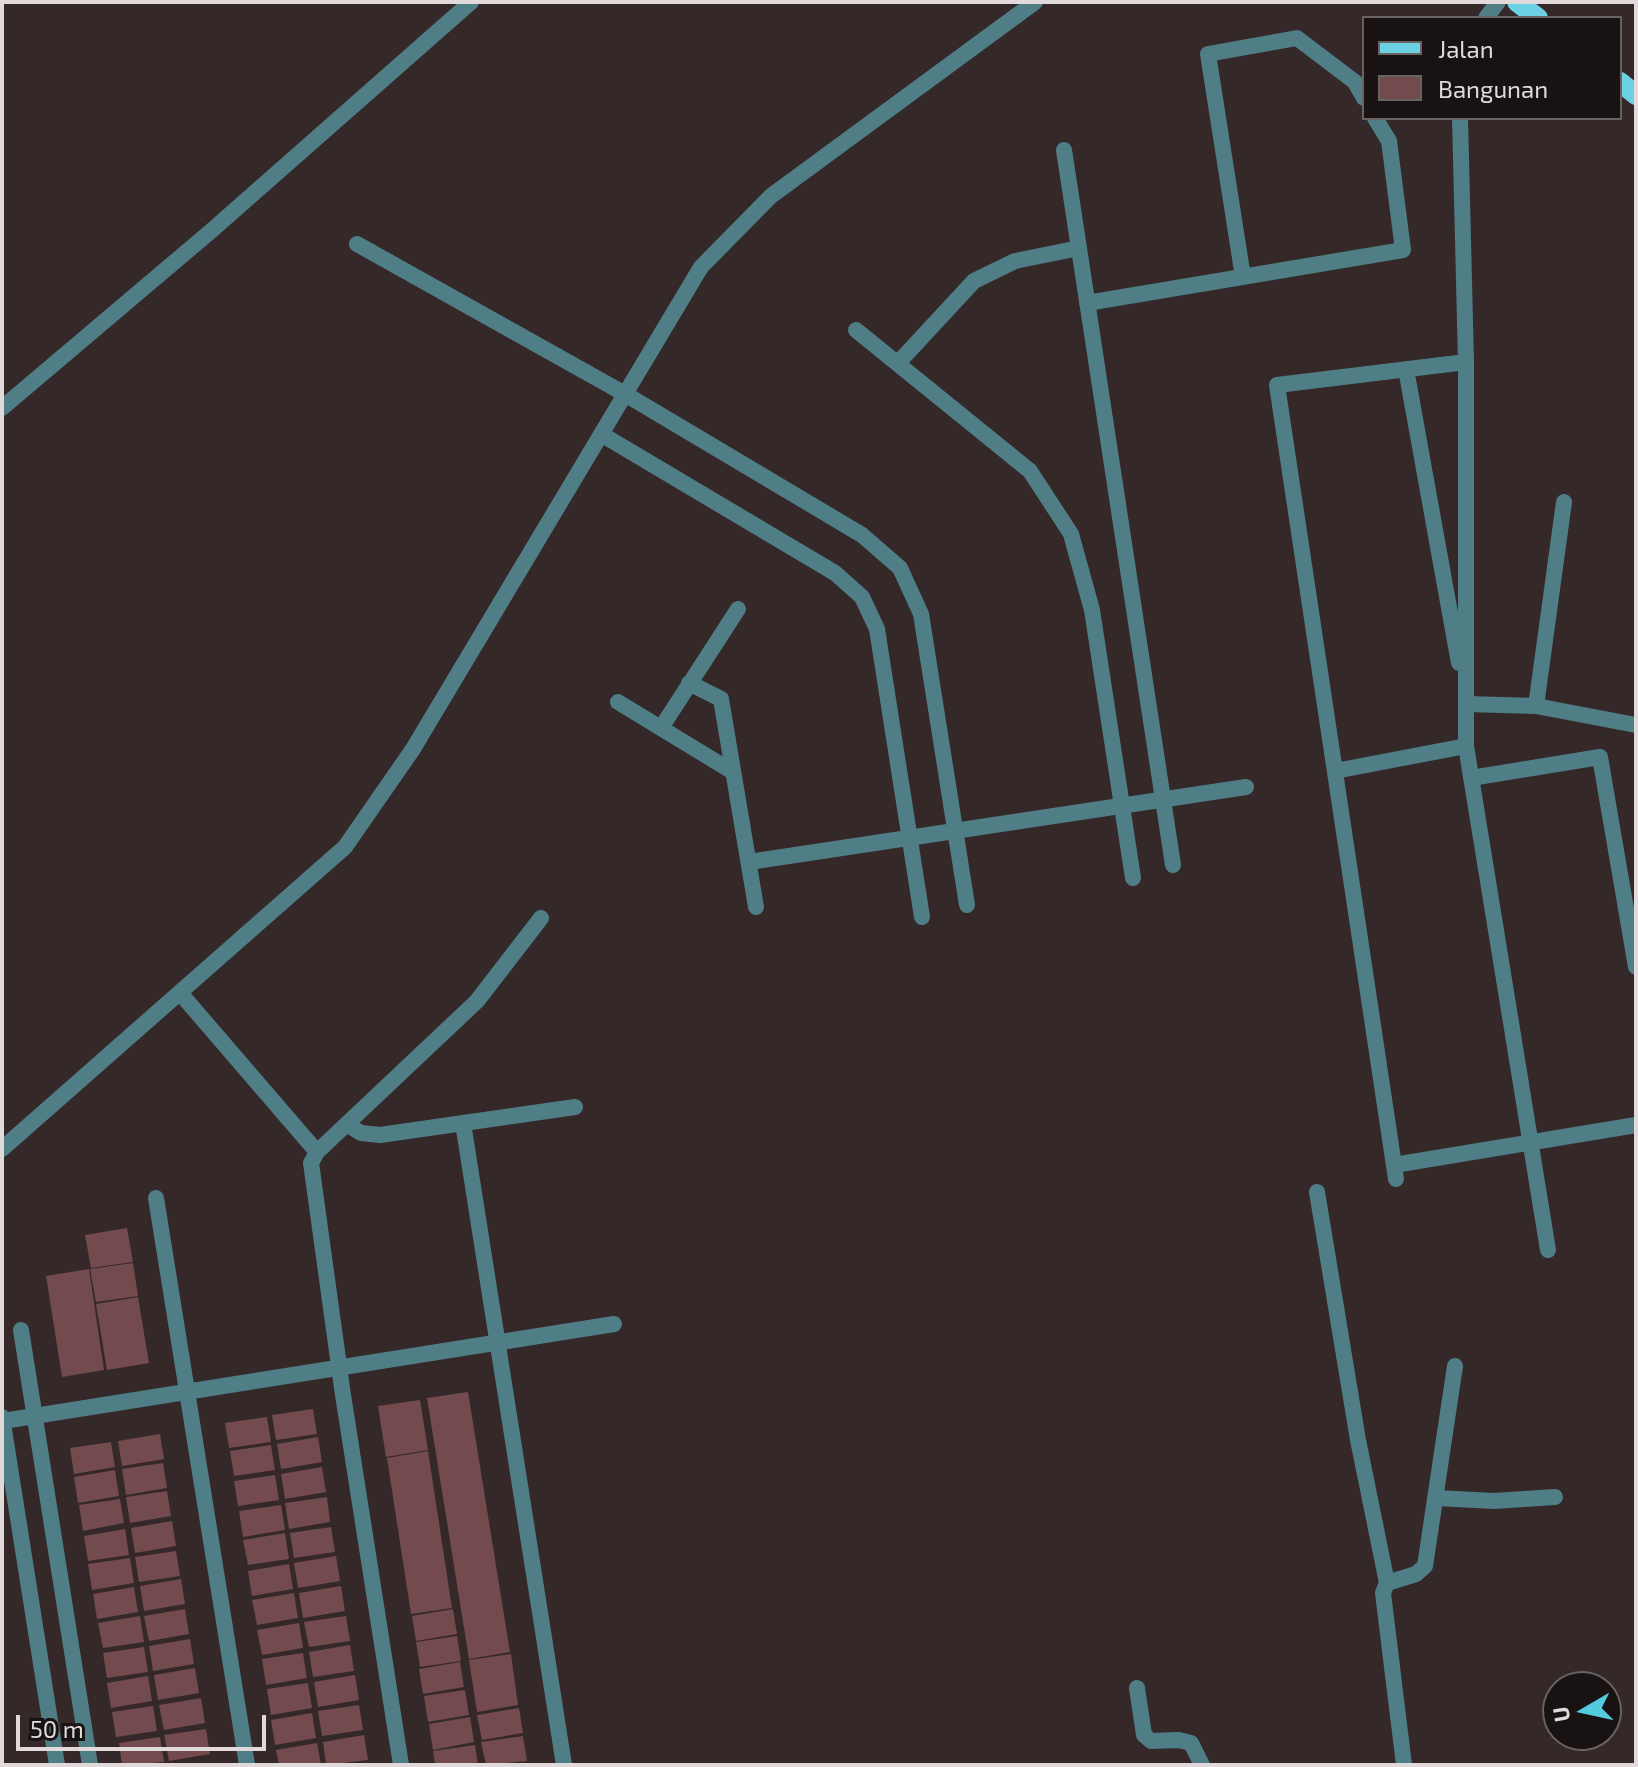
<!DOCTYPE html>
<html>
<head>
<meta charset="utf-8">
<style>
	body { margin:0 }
	#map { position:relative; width:1638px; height:1767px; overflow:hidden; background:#342829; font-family:"Exo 2",sans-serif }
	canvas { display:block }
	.frame { position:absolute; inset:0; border:4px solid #e1d9da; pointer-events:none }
	.legend { position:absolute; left:1362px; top:16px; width:260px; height:104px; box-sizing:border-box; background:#181213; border:2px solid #686263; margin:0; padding:10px 14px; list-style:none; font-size:24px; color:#e1d9da }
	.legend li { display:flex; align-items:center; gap:16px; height:40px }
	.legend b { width:40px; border:2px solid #686263 }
	.north { position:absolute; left:1542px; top:1671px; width:80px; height:80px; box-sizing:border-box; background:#181213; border:2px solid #686263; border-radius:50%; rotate:261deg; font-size:22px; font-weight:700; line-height:32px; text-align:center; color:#e1d9da }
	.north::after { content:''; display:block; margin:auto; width:28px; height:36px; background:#54cade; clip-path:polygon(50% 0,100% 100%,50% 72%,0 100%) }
	.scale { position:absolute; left:16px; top:1715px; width:250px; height:36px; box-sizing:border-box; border:4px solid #e1d9da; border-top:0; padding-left:10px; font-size:24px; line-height:28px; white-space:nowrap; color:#e1d9da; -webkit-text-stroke:6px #181213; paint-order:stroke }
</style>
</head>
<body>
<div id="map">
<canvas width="1638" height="1767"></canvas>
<div class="frame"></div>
<ul class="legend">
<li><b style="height:10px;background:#6bd1e3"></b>Jalan</li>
<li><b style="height:22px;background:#734a4e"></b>Bangunan</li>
</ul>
<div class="north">U</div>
<div class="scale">50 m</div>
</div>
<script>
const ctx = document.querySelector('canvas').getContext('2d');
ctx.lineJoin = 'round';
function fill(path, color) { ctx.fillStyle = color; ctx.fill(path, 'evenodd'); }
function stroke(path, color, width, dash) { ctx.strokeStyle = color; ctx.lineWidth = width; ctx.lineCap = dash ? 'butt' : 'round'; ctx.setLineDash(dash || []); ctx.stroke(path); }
fill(new Path2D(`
	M127,1228L133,1262L91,1268L85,1235Z
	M133,1263L138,1296L96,1302L90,1269Z
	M89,1269L104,1370L62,1377L46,1276Z
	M138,1297L149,1363L107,1370L96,1304Z
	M468,1392L510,1652L469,1659L427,1398Z
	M420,1400L428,1450L386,1457L378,1406Z
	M313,1409L317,1434L276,1440L272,1415Z
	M267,1417L271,1442L229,1448L225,1423Z
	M160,1434L164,1459L122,1466L118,1441Z
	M318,1437L322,1462L281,1469L277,1444Z
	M111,1442L115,1467L74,1474L70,1448Z
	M271,1445L275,1470L234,1476L230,1451Z
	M428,1451L452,1608L411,1614L387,1458Z
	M163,1463L167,1488L126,1495L122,1469Z
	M322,1467L326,1492L285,1499L281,1474Z
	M115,1470L119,1496L78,1503L74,1477Z
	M275,1475L279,1500L238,1506L234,1481Z
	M167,1491L171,1516L130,1523L126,1497Z
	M327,1497L330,1522L289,1529L285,1503Z
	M120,1499L124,1523L83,1531L79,1505Z
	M281,1505L285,1530L243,1537L239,1511Z
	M172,1521L176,1546L135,1553L131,1528Z
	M331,1527L335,1552L294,1558L290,1533Z
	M125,1529L129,1555L88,1561L84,1536Z
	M285,1533L289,1559L248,1565L243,1540Z
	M176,1551L180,1576L139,1582L135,1557Z
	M336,1556L340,1581L298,1588L294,1563Z
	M130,1558L134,1583L92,1590L88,1564Z
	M289,1564L293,1589L252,1596L248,1571Z
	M181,1579L185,1604L144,1611L140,1586Z
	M341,1586L345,1611L303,1618L299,1593Z
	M134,1587L138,1612L97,1619L93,1594Z
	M294,1593L298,1618L257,1625L252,1600Z
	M185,1609L189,1634L149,1641L144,1616Z
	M453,1609L457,1634L416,1641L412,1616Z
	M140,1616L144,1642L103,1648L98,1623Z
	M346,1616L350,1641L309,1647L304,1622Z
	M299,1623L303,1648L262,1655L257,1630Z
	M457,1636L461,1661L420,1667L416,1642Z
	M190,1639L194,1664L153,1671L149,1646Z
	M350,1645L354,1671L313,1677L309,1652Z
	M144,1647L148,1672L107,1678L103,1653Z
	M303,1653L307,1678L266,1685L262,1659Z
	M511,1654L518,1705L477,1712L469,1660Z
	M460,1662L464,1687L423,1694L419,1669Z
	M195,1668L199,1693L158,1700L154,1675Z
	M355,1675L359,1700L318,1707L314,1682Z
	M148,1676L152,1701L111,1708L107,1683Z
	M308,1683L312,1708L271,1715L267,1689Z
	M465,1690L469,1715L428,1722L424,1696Z
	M201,1698L205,1723L164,1730L159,1705Z
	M359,1705L363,1730L322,1736L318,1711Z
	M153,1706L157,1731L116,1737L112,1712Z
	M519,1708L523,1733L482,1740L477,1715Z
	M312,1713L316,1738L275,1745L271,1720Z
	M470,1717L474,1742L433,1750L429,1724Z
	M206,1729L210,1754L169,1761L164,1735Z
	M364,1735L368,1760L326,1765L323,1742Z
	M523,1736L527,1761L486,1765L481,1742Z
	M160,1737L164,1762L122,1765L119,1743Z
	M317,1743L321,1765H279L276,1750Z
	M475,1745L478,1765H435L433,1751Z`), '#734a4e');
stroke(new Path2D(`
	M1486,18L1498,2
	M1064,150L1173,865
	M357,244L625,394L862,535L900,568L921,614L967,905
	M1243,277L1208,54L1297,38L1355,82L1364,98
	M1087,303L1403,250L1389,141L1375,118
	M856,330L1030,471L1071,534L1092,610L1133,878
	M1466,362V746L1548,1250
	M898,363L974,281L1015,261L1079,248
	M1406,369L1459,663
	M2,408L211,231L471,2
	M601,434L835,573L862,597L877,629L922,917
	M689,683L721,699L756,907
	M618,702L733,772
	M1467,704L1536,706L1636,725
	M1536,706L1564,502
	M661,728L738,609
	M1335,771L1466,746
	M1471,778L1600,757L1636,967
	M749,862L1246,787
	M181,994L317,1152
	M463,1123L564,1765
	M348,1125L361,1133L380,1135L575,1107
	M2,1149L345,847L413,749L701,267L771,196L1035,2
	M1394,1165L1636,1125
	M1396,1179L1277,385L1466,362L1460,118
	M1317,1192L1358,1440L1387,1583
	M156,1198L247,1765
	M21,1330L90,1765
	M2,1417L57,1765
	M3,1421L614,1324
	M1436,1498L1494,1501L1555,1497
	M1137,1688L1144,1735L1151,1741L1179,1740L1191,1743L1202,1765
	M401,1765L343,1395L311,1163L317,1152L477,1001L541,918
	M1404,1765L1383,1593L1387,1583L1416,1574L1425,1566L1455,1366`), '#507e87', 16);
stroke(new Path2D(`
	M1517,2L1538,18
	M1620,82L1636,95`), '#6bd1e3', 20);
</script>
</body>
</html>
